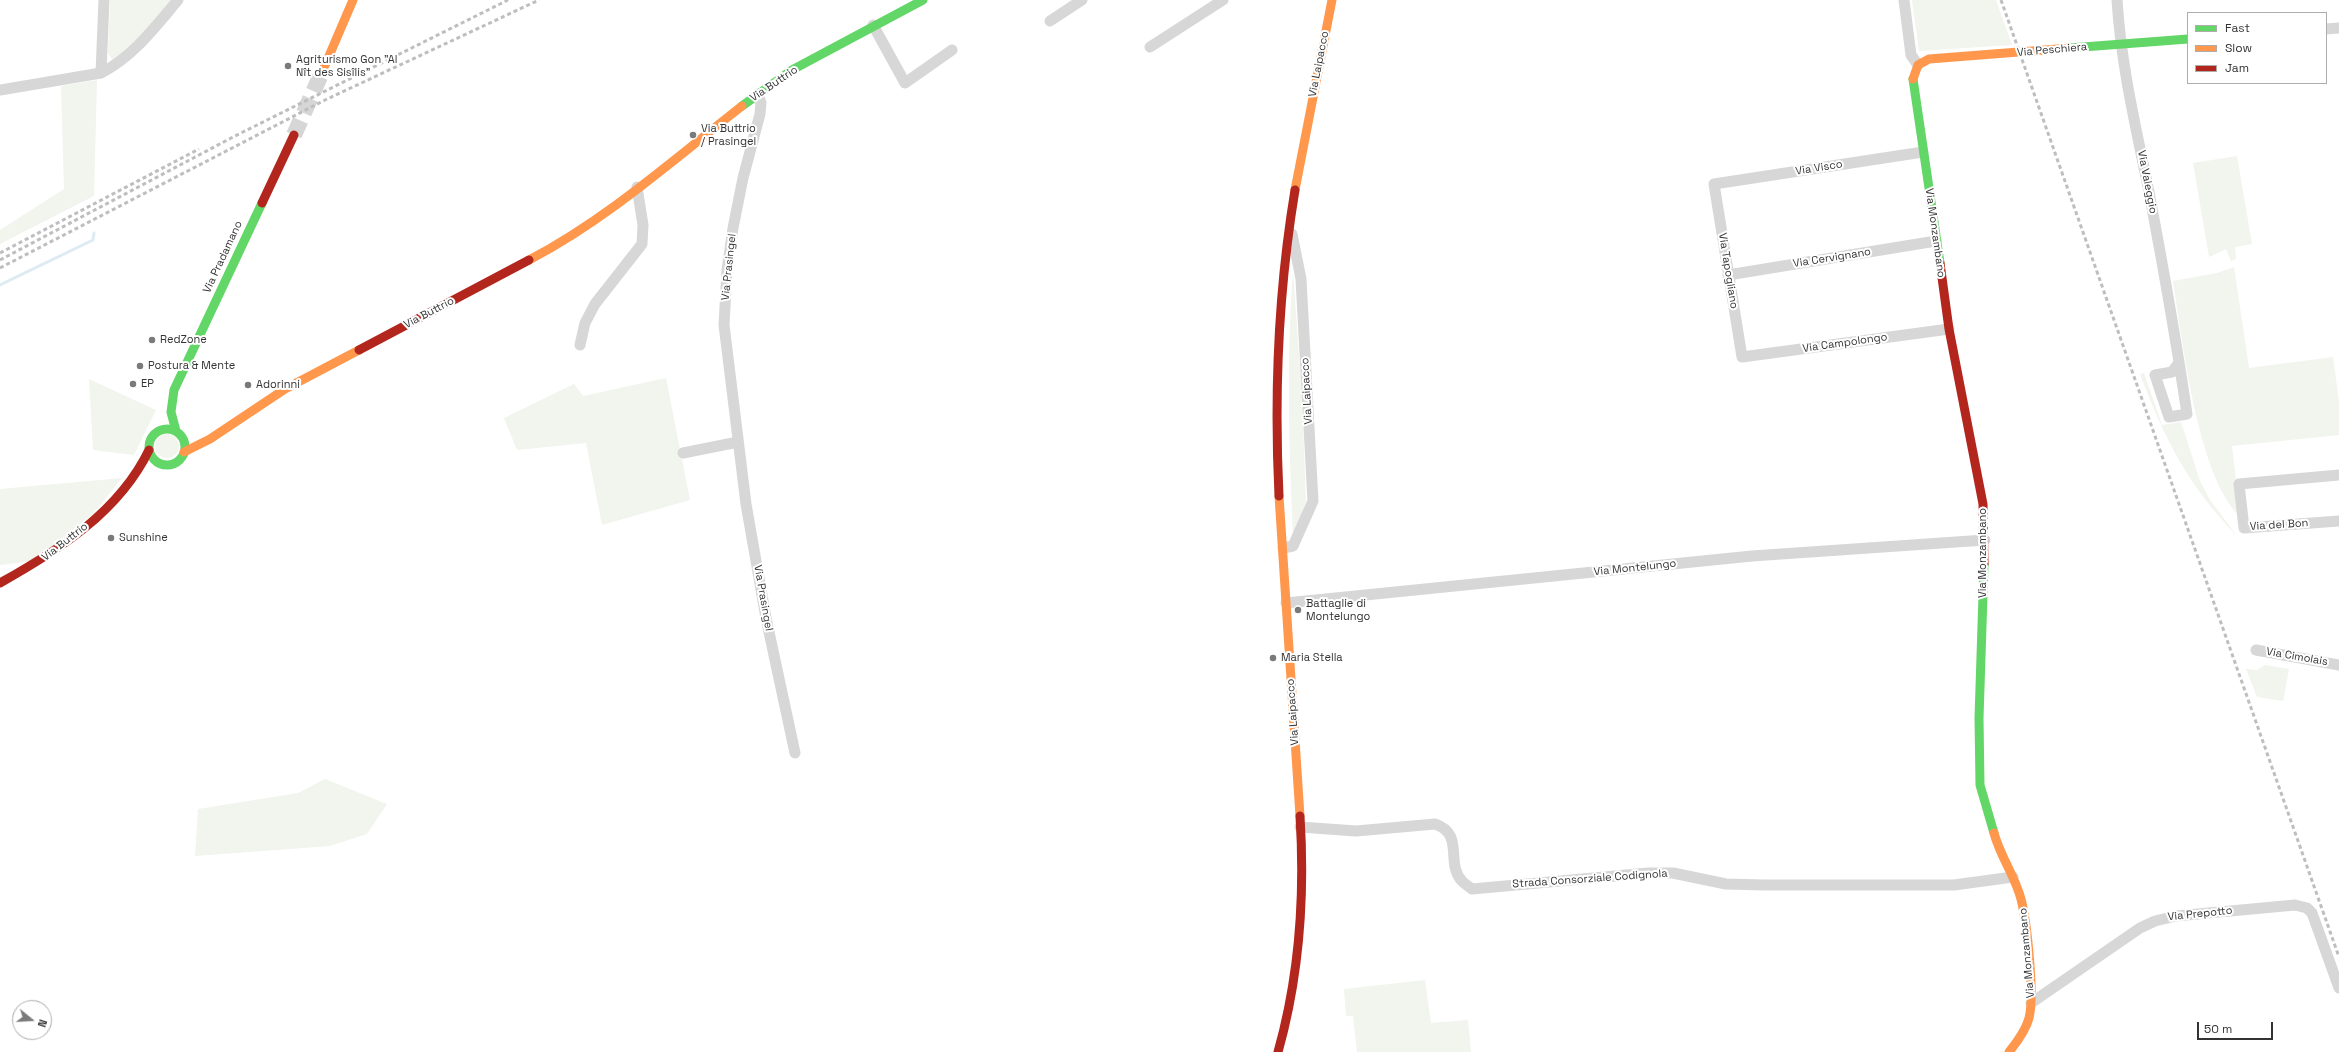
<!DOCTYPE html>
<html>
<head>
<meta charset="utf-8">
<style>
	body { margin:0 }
	#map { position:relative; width:2339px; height:1052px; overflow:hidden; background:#fff; font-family:"Space Grotesk",sans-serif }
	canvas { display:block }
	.legend { position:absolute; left:2187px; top:12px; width:140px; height:72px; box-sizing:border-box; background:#fff; border:1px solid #adadad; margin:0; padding:5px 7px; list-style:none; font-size:12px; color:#333 }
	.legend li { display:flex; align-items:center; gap:8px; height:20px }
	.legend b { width:20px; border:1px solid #adadad }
	.north { position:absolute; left:12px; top:1000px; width:40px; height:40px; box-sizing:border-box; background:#fff; border:1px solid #adadad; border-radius:50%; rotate:108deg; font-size:11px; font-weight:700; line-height:16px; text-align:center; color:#333 }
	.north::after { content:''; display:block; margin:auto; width:14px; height:18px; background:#7a7a7a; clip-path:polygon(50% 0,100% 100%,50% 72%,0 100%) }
	.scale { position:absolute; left:2197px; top:1022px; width:76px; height:18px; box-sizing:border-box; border:2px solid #333; border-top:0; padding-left:5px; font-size:12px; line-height:14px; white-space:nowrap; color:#333; -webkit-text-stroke:3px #fff; paint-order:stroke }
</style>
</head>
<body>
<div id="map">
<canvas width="2339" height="1052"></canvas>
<ul class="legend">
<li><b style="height:5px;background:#63d668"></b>Fast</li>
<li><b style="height:5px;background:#ff974d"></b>Slow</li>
<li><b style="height:5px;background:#b3261e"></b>Jam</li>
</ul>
<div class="north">N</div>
<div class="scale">50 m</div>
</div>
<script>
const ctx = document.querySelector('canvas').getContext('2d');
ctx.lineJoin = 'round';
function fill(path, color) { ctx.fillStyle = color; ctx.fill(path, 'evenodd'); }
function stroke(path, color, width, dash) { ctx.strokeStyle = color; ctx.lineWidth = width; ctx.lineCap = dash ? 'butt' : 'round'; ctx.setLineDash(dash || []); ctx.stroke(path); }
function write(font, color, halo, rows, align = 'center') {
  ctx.font = font + ' "Space Grotesk",sans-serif'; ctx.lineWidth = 4; ctx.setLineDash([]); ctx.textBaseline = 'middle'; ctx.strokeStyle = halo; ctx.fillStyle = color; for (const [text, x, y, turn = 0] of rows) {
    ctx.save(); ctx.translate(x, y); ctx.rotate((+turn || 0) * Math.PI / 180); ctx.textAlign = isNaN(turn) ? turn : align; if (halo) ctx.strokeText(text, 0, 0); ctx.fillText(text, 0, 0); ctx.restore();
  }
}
fill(new Path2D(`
	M110,0H174L137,42L113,61L108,53Z
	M1912,0H1996L2012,45L1919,51Z
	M97,80L94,196L0,244V230L64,189L61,86Z
	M2237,156L2252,244L2235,247L2236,259L2231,261L2226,249L2209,257L2193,163Z
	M2234,267L2249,368L2333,357L2339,401V435L2232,446L2240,516C2198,479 2182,338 2173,281L2217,273Z
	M1293,272L1302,396L1306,502L1293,536C1289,447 1286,360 1293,272Z
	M2144,373L2162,425L2181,422L2200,481L2210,500L2237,536C2187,484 2165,440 2140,374Z
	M666,378L690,500L602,525L586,443L517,450L504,418L574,384L583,396Z
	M89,379L156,410L134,455L93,450Z
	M155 446a12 12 0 1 1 24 0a12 12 0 1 1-24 0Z
	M122,478L93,514L33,561L0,565V489Z
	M2265,665L2289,669L2283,701L2257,697L2246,669L2257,670Z
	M325,779L387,804L367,834L330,846L195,856L198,809L298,793Z
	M1425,980L1431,1023L1468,1020L1471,1052H1357L1353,1016H1346L1344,989Z`), '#f1f5ed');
stroke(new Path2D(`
	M0,285L93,240L94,233`), '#ddebf3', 3);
stroke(new Path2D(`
	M294,135L323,70`), '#d6d6d6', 16, [16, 8]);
stroke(new Path2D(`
	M1904,0L1911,55L1918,65
	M2117,0C2121,65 2136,128 2149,192C2163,266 2176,339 2187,414L2169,417L2155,375L2172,372L2179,363
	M1050,21L1082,0
	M873,25L905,83L952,50
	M2326,29L2339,28
	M1150,47L1223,0
	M101,73L104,0
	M0,90L101,73C133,57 155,27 178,0
	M758,94L761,103L760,114L743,178L733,228L727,270L724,325L746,504L766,618L795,753
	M1923,152L1714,184L1742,357L1949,329
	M1728,275L1936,241
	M580,345L585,323L595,304L642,244L643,225L637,187
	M683,453L738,442
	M2339,475L2239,484L2244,528L2339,521
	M1283,548L1293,546L1313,501L1301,279L1292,234
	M1286,603L1752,556L1985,540
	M2256,650L2339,665
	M1300,827L1356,831L1435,824C1465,834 1445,863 1462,881C1464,884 1469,886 1472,889L1648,873H1673L1726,884L1764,885H1954L2013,877
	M2031,1003L2140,928L2155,921L2176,916L2295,905L2307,908L2312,913L2339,988`), '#d7d7d7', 11);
stroke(new Path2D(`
	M2070,48L2188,39
	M1913,79L1940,263
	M742,106L792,70L923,0
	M149 447a18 18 0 1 1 36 0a18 18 0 1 1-36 0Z
	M176,431L171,412L174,390L262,203
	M1984,564L1979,718L1980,785L1994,833`), '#63d668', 9);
stroke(new Path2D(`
	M323,70L353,0
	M1913,79L1918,65L1929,59L2070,48
	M1295,190L1332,0
	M529,260C607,219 673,160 742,106
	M184,452L210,439L285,389L359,350
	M1279,496L1300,816
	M1994,833C2000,856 2015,876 2021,899C2027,922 2035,996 2029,1018C2026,1030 2017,1042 2009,1052`), '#ff974d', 9);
stroke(new Path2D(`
	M262,203L294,135
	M1940,263L1949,329L1983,504L1984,564
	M359,350L529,260
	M1279,496C1274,393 1278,292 1295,190
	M0,583C59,550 119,512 149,450
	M1278,1052C1300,974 1305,896 1300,816`), '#b3261e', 9);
stroke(new Path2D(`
	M2001,0L2339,957
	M0,253L199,149
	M0,260L235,136L508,0
	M0,268L325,100L539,0`), '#bebebe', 3, [4, 3]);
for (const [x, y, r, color] of [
	[288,66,4,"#7a7a7a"],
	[693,135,4,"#7a7a7a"],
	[152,340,4,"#7a7a7a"],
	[140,366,4,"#7a7a7a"],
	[133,384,4,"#7a7a7a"],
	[248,385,4,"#7a7a7a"],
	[111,538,4,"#7a7a7a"],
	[1298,610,4,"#7a7a7a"],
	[1273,658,4,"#7a7a7a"]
]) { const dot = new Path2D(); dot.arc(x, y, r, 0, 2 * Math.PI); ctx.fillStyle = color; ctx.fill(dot); stroke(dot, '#fff', 1.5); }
write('11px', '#333', '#fff', [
	["Via Peschiera",2052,50,-5],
	["Via Laipacco",1319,64,-79],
	["Via Buttrio",774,84,-34],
	["Via Visco",1819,168,-9],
	["Via Valeggio",2147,182,79],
	["Via Monzambano",1935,233,82],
	["Via Pradamano",223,257,-65],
	["Via Cervignano",1832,258,-9],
	["Via Prasingel",729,267,-84],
	["Via Tapogliano",1728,271,81],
	["Via Buttrio",429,313,-28],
	["Via Campolongo",1845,343,-8],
	["Via Laipacco",1307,391,-93],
	["Via del Bon",2279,525,-4],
	["Via Buttrio",65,542,-38],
	["Via Monzambano",1983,553,-90],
	["Via Montelungo",1635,568,-6],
	["Via Prasingel",763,598,80],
	["Via Cimolais",2297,657,10],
	["Via Laipacco",1293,712,-94],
	["Strada Consorziale Codignola",1590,879,-4],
	["Via Prepotto",2200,914,-6],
	["Via Monzambano",2027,953,-95]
]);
write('11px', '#333', '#fff', [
	["Agriturismo Gon \"Al",296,60],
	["Nît des Sisîlis\"",296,73],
	["Via Buttrio",701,129],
	["/ Prasingel",701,142],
	["RedZone",160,340],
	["Postura & Mente",148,366],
	["EP",141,384],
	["Adorinni",256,385],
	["Sunshine",119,538],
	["Battaglie di",1306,604],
	["Montelungo",1306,617],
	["Maria Stella",1281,658]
], 'left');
</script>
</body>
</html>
